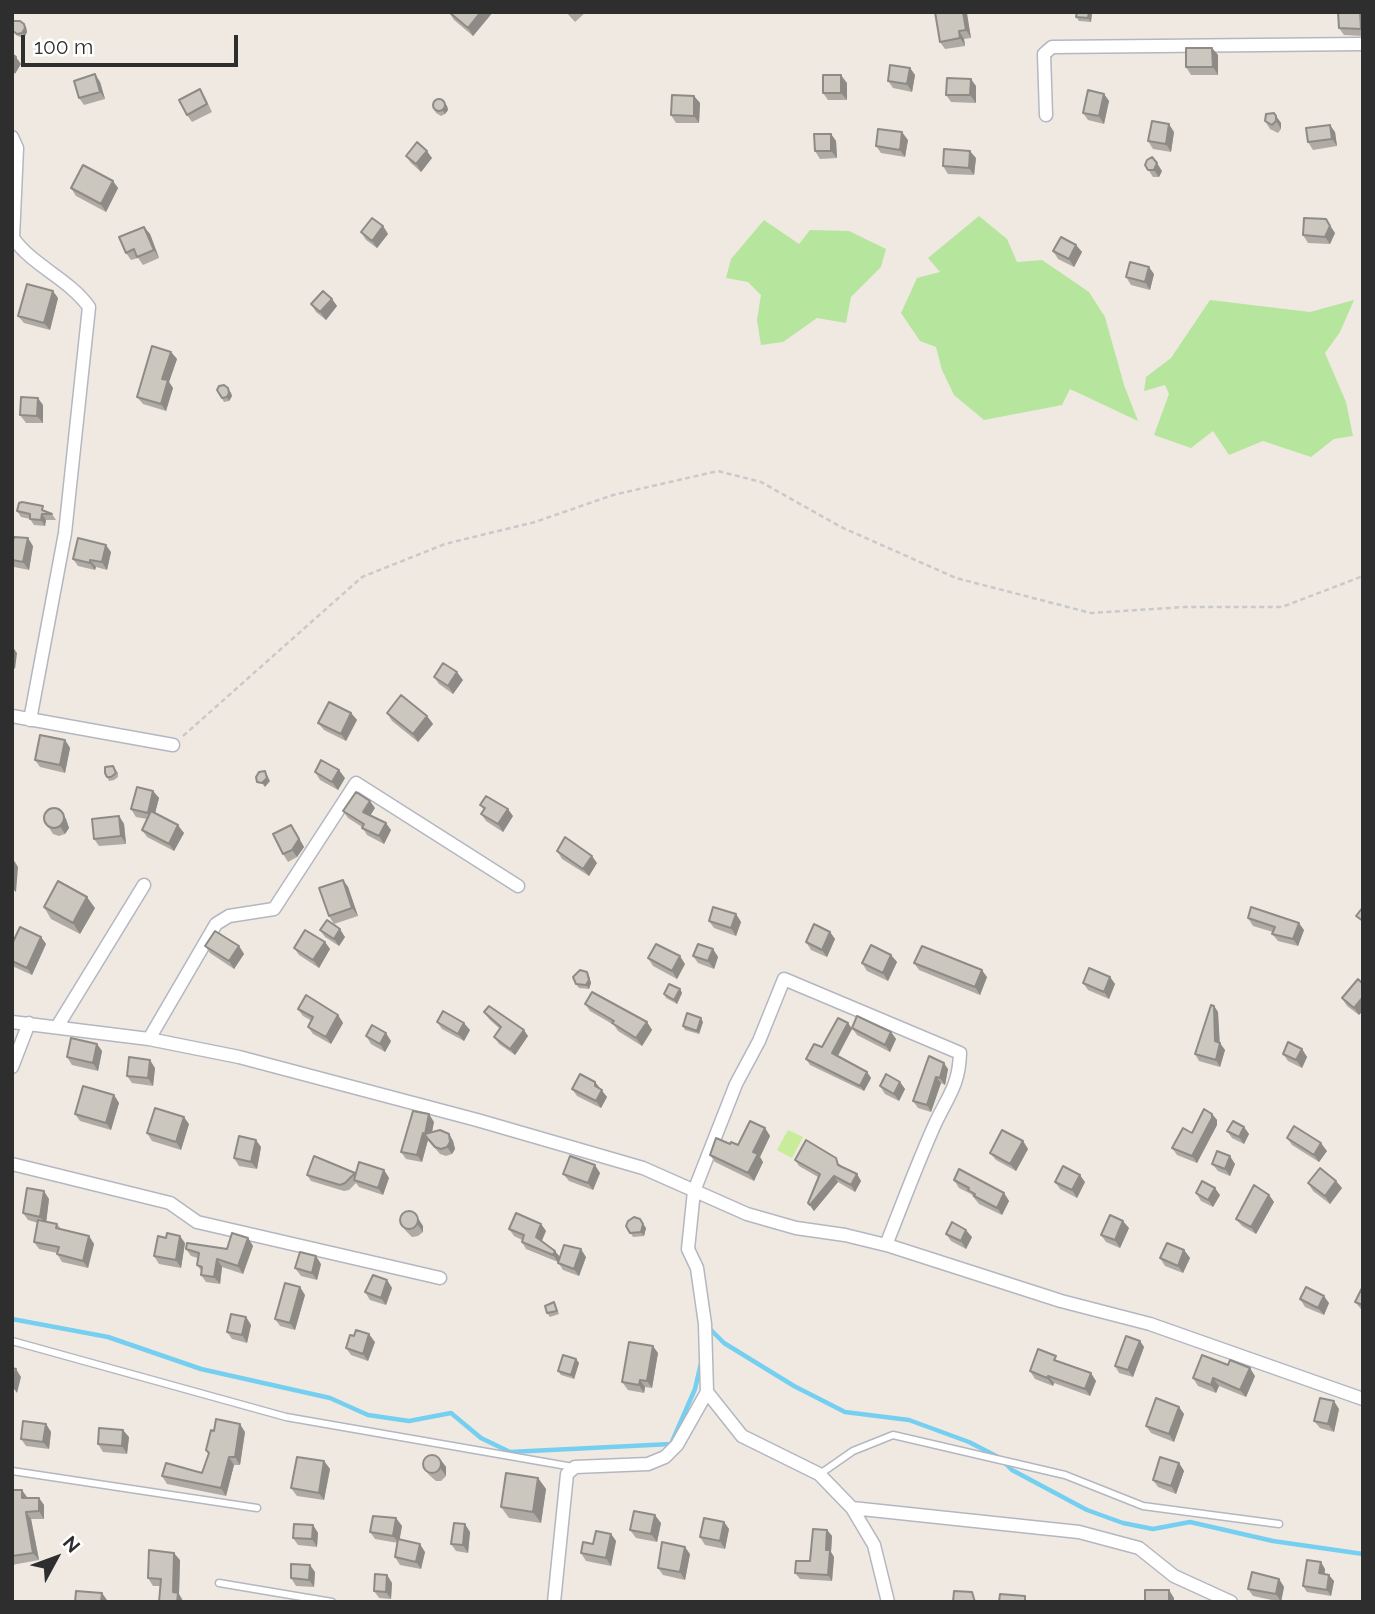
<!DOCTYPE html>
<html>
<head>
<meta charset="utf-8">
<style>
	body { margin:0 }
	#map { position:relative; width:1375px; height:1614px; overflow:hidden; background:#efe9e1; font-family:Raleway,sans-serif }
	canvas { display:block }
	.frame { position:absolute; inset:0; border:14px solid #2e2e2e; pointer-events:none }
	.north { position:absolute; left:21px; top:1523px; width:70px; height:70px; -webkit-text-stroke:5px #fff; paint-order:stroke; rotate:49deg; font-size:19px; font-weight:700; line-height:28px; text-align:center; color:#2e2e2e }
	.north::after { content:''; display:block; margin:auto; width:24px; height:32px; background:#2e2e2e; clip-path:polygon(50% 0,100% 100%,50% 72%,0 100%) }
	.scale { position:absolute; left:21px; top:35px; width:217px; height:32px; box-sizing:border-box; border:4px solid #2e2e2e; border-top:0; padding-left:9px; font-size:21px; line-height:24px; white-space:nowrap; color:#2e2e2e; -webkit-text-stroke:5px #fff; paint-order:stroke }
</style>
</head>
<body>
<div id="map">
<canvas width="1375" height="1614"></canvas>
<div class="frame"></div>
<div class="north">N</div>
<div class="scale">100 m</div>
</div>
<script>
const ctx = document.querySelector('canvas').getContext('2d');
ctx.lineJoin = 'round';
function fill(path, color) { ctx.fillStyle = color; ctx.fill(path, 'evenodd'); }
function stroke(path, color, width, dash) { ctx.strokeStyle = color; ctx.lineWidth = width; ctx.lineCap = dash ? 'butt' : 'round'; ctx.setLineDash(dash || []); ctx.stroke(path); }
fill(new Path2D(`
	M979,216L1007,239L1017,262L1042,260L1089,292L1105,317L1124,385L1138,421L1070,389L1062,405L984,420L954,395L942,370L936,347L920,341L901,313L917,278L940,272L928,258Z
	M764,220L799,244L810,230L849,231L886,249L881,267L851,297L846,323L817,318L783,342L761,345L757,320L761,295L748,282L726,278L731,259Z
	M1210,300L1310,312L1354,300L1340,332L1325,353L1346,402L1353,436L1334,439L1311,457L1263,441L1229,455L1213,431L1191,448L1154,435L1169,394L1165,385L1144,391L1146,377L1171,358Z`), '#b6e59e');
fill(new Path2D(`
	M788,1130L803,1137L792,1158L777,1150Z`), '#c9ec9a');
stroke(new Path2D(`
	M12,1319L108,1337L201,1369L330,1398L368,1415L409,1421L451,1413L481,1438L510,1452L671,1444L695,1389L701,1363
	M708,1327L724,1343L794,1386L845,1412L909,1420L969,1442L1000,1458L1012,1470L1087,1510L1123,1523L1153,1529L1190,1522L1273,1541L1363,1554`), '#75cff0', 4.5);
const lane = new Path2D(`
	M12,1341L286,1417L573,1467
	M12,1471L257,1508
	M820,1474L853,1451L893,1435L1065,1475L1143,1506L1279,1524
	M219,1583L332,1602`);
const street = new Path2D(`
	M1046,115L1044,54L1052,47L1363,44
	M12,137L17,148L13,238C33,266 69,279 89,307L65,533L30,720
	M12,716L173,745
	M12,1022L149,1039L239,1057L477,1120L643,1168L747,1214L796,1228L845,1235L890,1246L1061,1301L1150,1324L1363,1399
	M57,1027L144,885
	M149,1039L216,924L229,916L274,909L356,783L518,886
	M12,1067L29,1023
	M12,1164L170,1203L197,1222L440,1278
	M707,1392L742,1436L819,1474L852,1508L874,1545L888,1602
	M852,1508L1079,1532L1139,1548L1174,1576L1231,1602
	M554,1602L567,1474L575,1467L648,1464L665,1457L677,1445L707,1392L705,1324L697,1268L688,1249L694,1191L736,1084L759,1041L784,979L960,1053C959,1086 948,1096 935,1124C917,1164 902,1205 886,1245`);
stroke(lane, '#b4b7c1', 9);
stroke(street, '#b4b7c1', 15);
stroke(new Path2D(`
	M183,736L362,577L445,544L535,522L613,495L718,471L761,482L841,527L956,578L1091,613L1185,607H1282L1363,576`), '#c9c9c9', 2.5, [5, 3.5]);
stroke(lane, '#fff', 6);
stroke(street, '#fff', 12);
fill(new Path2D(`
	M449,12H493L473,36L454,20Z
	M566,12H586L575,22Z
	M935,12H966L971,38L964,39L965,46L945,49L940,42Z
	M1092,12L1091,22L1079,21L1076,17Z
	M1363,12V36L1344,35L1339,28Z
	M12,16L14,21L26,27L27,32L25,36L20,37L16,35L12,29Z
	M1212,48L1218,55V75H1191L1186,67Z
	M910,68L915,75L912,92L893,88L888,81Z
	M95,74L100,82L105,99L84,105L79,98Z
	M847,83V100H828L823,93Z
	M976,86V103L951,102L946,95Z
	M1104,94L1109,101L1104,124L1088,120L1083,113Z
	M694,96L700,103L699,123H676L671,115Z
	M205,97L212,112L192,122L187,115Z
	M444,102L447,106L448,110L445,114L441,116L436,113L434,109Z
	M1274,113L1281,123V129L1278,133L1270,129L1265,121Z
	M1174,132L1171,152L1153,149L1148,141Z
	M1335,132L1337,146L1313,150L1308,142Z
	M831,134L836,141L837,158L820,159L815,151Z
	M908,140L905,157L881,153L876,146Z
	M406,156L432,158L421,172L411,163Z
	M976,158L974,175L948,174L943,166Z
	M1145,165L1162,171L1159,177H1153Z
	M113,181L118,188L106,212L76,196L71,188Z
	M383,226L388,234L377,248L366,240L361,232Z
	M144,227L150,234L159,258L143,265L138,258L131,260L126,253Z
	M1335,233L1330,244L1308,243L1303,235Z
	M1076,245L1082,252L1074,267L1058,259L1053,251Z
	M1154,274L1150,290L1131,285L1126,277Z
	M58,298L50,330L24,323L18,316Z
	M332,299L337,306L326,320L316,312L311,304Z
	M171,352L177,359L169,382L173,388L166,411L143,404L137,397Z
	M217,390L231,392L232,396L229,401L224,402Z
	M43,405V423H26L20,415Z
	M17,511L47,512L52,514L56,520H46L45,526L34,525L30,519L21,517Z
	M12,544L33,546L29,570L14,567L12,564Z
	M111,552L107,570L96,567L95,570L78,566L73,559Z
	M434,677L463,680L453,694L439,684Z
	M351,713L357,720L346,741L324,730L318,723Z
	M387,713L427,716L433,724L418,742L392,721Z
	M65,740L70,748L65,773L40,767L35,760Z
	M113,766L118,773V777L114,780L109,781L105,773Z
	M315,772L345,778L338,790L320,780Z
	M153,791L159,798L155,813L184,833L174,851L147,837L142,830L147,819L136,817L131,809Z
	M480,805L513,816L503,832L486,821L481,814L484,810Z
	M375,808L370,816L391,830L384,844L367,835L362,827L348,818L343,811Z
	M61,811L66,819L69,828L65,834L59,836L53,834L48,826Z
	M119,816L124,824L126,844L99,846L94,839Z
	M296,832L304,847L297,857L288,862L283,854Z
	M557,851L597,863L589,876L562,859Z
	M343,880L348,887L358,916L334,924L329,916Z
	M44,907L95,908L80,934L51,919Z
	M736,914L741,922L736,936L714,928L709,921Z
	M1248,918L1304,930L1298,946L1278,941L1272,934L1273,932L1253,926Z
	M320,930L345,937L339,946L325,937Z
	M830,932L835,939L827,957L811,950L806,942Z
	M41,937L46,944L32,975L12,966V944Z
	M325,942L330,949L319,968L299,955L294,948Z
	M205,946H239L244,954L234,969L210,953Z
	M713,949L718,957L714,969L698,963L693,956Z
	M891,955L897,962L888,981L867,971L862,963Z
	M648,958L685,964L677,979L653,966Z
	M914,963L987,977L980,995L919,970Z
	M587,972L589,976L591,983L589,989L579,988L576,984Z
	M1110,977L1115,984L1109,999L1088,990L1083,983Z
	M1363,984L1359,1015L1347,1006L1342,998Z
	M680,989L682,993L677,1004L666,998L664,994Z
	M585,1004L647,1022L652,1030L642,1046L618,1031L614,1025L590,1011Z
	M1214,1006L1218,1012L1219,1043L1225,1050L1220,1067L1199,1061L1195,1054Z
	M298,1009L338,1015L343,1023L331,1044L313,1034L308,1027L312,1021L303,1016Z
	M484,1012L528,1036L515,1055L499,1044L494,1037L500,1029L489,1019Z
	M437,1022L470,1030L464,1041L442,1029Z
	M703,1022L699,1034L685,1030L683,1026Z
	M848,1023L852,1029L838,1056L867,1072L871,1078L864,1091L810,1065L806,1059L822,1047Z
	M852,1028L891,1032L896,1039L890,1052L857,1035Z
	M366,1036L391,1041L385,1052L371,1044Z
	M97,1044L102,1051L98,1071L72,1065L67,1057Z
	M1302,1049L1307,1057L1302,1068L1288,1061L1283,1054Z
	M929,1056L948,1069L945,1085L941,1083L931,1112L918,1108L913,1101Z
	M155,1068L153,1086L132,1083L127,1076Z
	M595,1082L607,1097L601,1108L577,1096L572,1089Z
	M900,1082L905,1089L899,1101L885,1094L880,1086Z
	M114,1095L119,1103L111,1130L80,1121L75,1114Z
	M1212,1114L1217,1120V1125L1197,1163L1177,1155L1172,1148L1192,1133Z
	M434,1122L432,1132L449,1134L453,1141L455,1149L452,1154L446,1156L440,1154L428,1140L422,1162L406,1159L401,1152Z
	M189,1124L181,1150L152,1141L147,1133Z
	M1244,1127L1249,1134L1244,1144L1232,1138L1227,1131Z
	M765,1128L770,1136L760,1157L763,1162L754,1181L715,1162L710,1155L730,1144L738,1145Z
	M1287,1138L1327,1151L1319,1162L1292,1145Z
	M256,1140L261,1147L257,1169L239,1166L234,1158Z
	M1023,1141L1028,1149L1016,1171L996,1160L990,1153Z
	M795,1160L840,1164L841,1166L857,1174L861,1181L855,1192L838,1182L814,1211L808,1203L818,1177L799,1166Z
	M1212,1164H1235L1230,1176L1218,1171Z
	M384,1170L389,1178L383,1195L359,1187L356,1183L349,1190L344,1191L311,1181L307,1175L356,1174Z
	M600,1173L593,1190L569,1181L563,1174Z
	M954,1180L1004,1193L1009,1201L1002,1215L979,1204L971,1194L959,1188Z
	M1336,1181L1342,1188L1330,1204L1313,1191L1308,1183Z
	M1055,1182H1085L1077,1198L1060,1189Z
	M1196,1193L1220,1195L1213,1207L1201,1201Z
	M1269,1195L1274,1202L1256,1234L1242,1226L1236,1219Z
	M49,1199L46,1222L57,1224L61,1229L89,1236L94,1244L88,1268L62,1262L57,1254V1253L39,1249L34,1242L38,1223L28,1220L23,1213Z
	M401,1215L423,1226V1232L418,1236L412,1237L406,1231L400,1224Z
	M640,1219L646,1228L644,1236L633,1237L626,1226Z
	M541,1224L546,1231L542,1241L560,1257H586L579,1276L563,1270L558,1262L526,1249L522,1242V1240L514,1236L509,1229Z
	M1129,1228L1120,1248L1106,1242L1101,1235Z
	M946,1234L972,1237L966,1249L951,1241Z
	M166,1238L185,1243L181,1268L159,1264L154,1256Z
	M248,1238L253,1246L243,1274L222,1267L220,1284L206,1282L201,1275L202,1272L197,1265L198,1258L191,1256L186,1249H227Z
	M1184,1250L1190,1258L1183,1273L1165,1266L1160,1258Z
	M321,1264L317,1280L301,1276L295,1268Z
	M387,1280L392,1288L386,1305L370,1300L365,1292Z
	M1363,1289V1310L1361,1309L1355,1302Z
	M305,1295L295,1330L280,1326L275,1319Z
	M1300,1299L1329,1303L1324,1315L1305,1307Z
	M556,1306L559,1314L550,1317L547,1313Z
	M246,1317L251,1325L247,1343L232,1339L227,1332Z
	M1140,1341L1144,1347L1133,1377L1119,1373L1115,1366Z
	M375,1342L368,1361L351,1355L346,1348Z
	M658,1353L652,1388L645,1387L644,1393L628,1390L622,1382Z
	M576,1359L579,1363L574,1379L561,1375L558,1371Z
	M1060,1362L1096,1381L1090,1396L1054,1383L1053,1386L1035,1379L1030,1371Z
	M1255,1376L1246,1397L1219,1386L1216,1393L1198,1386L1193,1378Z
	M1179,1407L1184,1414L1174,1442L1151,1433L1146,1426Z
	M1339,1409L1334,1432L1320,1428L1314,1421Z
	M46,1424L51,1432L49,1449L26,1446L21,1439Z
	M245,1432L240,1465H234L226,1496L167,1484L162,1476L202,1473L209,1454L206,1450Z
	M129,1437L127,1454L103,1452L98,1444Z
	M440,1459L446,1467V1476L441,1481H436L429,1475L424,1468Z
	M324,1461L330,1469L324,1500L297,1496L291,1488Z
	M1179,1463L1184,1471L1176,1494L1158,1487L1153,1480Z
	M538,1478L546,1489L541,1523L509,1518L501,1507Z
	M12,1490L27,1498H39L44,1505V1519H31L39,1560L12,1565Z
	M396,1518L402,1526L399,1540L425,1552L421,1569L400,1565L395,1557L398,1543L375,1539L370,1532Z
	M724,1522L729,1529L725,1549L705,1545L700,1537Z
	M661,1523L657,1542L636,1538L630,1530Z
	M313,1525L318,1533L317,1547L298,1545L293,1538Z
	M827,1530L832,1536L831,1552L834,1557L832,1581L800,1579L795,1573L810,1561Z
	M470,1532L468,1553L456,1551L451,1544Z
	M611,1534L616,1541L611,1566L586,1561L581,1553L593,1544Z
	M690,1554L685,1580L663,1575L658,1568Z
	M180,1560L179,1594L183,1600L161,1586H153L148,1578Z
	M1325,1569L1324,1574L1334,1581L1331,1596L1307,1592L1303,1586Z
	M315,1572L314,1587L296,1586L291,1578Z
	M387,1575L392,1583L391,1599L379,1598L374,1591Z
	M1279,1579L1284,1587L1281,1602L1253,1596L1248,1589Z`), '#afaba4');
fill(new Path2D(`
	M481,12H493L473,36L468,28Z
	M963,12H966L967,13L971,38L966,30Z
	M1089,12H1092L1091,22L1088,18Z
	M1360,12H1363V31L1361,29Z
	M24,24L26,27L27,32L25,36L22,33Z
	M959,31L964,39L965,46L960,38Z
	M1212,48L1218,55V75L1213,67Z
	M16,57L21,64L15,74L12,69V63Z
	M910,68L915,75L912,92L907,84Z
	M95,74L100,82L105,99L100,92Z
	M841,75L847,83V100L841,93Z
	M971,79L976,86V103L970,95Z
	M1104,94L1109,101L1104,124L1099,116Z
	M694,96L700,103L699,123L694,116Z
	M444,102L447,106L448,110L445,114L443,111Z
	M1276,116L1281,123V129L1276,121Z
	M1169,124L1174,132L1171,152L1166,144Z
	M1330,125L1335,132L1337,146L1332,139Z
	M902,132L908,140L905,157L900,150Z
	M831,134L836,141L837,158L831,151Z
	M427,151L432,158L421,172L416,164Z
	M970,151L976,158L974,175L969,168Z
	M1157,163L1162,171L1159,177L1154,170Z
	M113,181L118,188L106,212L101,204Z
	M1326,219L1335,233L1330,244L1325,237Z
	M383,226L388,234L377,248L372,241Z
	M144,227L150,234L159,258L154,250Z
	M1076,245L1082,252L1074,267L1069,259Z
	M1149,267L1154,274L1150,290L1145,282Z
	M53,291L58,298L50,330L44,323Z
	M332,299L337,306L326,320L320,312Z
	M171,352L177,359L169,382L173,388L166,411L161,404L162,379Z
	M228,388L232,396L229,401L227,397Z
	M38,398L43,405V423L37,416Z
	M42,514L46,520L45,526L41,520Z
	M28,538L33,546L29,570L23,562Z
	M106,545L111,552L107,570L102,562Z
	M90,560L96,567L95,570L90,563Z
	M12,646L17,653L15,669L12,666Z
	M457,672L463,680L453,694L448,686Z
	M351,713L357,720L346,741L341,734Z
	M427,716L433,724L418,742L413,734Z
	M65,740L70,748L65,773L60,765Z
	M339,770L345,778L338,790L332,782Z
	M265,771L270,781L265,787L262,783Z
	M153,791L159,798L153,821L148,813Z
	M370,801L375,808L368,819L363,812Z
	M508,809L513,816L503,832L498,824Z
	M61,811L66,819L69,828L65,834L60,826Z
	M119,816L124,824L126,844L121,836Z
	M386,823L391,830L384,844L379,836Z
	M178,825L184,833L174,851L169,844Z
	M291,825L304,847L297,857L292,850Z
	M592,856L597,863L589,876L583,869Z
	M13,859L18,867L16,892L12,888Z
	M343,880L348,887L358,916L352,908Z
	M87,897L95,908L80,934L73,923Z
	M736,914L741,922L736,936L731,928Z
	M1299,923L1304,930L1298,946L1293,939Z
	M340,929L345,937L339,946L334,939Z
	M830,932L835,939L827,957L822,950Z
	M41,937L46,944L32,975L27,968Z
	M325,942L330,949L319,968L313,960Z
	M239,946L244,954L234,969L229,961Z
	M713,949L718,957L714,969L708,961Z
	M891,955L897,962L888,981L883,973Z
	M680,956L685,964L677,979L672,971Z
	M982,970L987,977L980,995L975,987Z
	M587,972L589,976L591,983L589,989L586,985Z
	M1110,977L1115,984L1109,999L1104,992Z
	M680,989L682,993L677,1004L674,1000Z
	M1363,997V1011L1359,1015L1354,1008Z
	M1214,1006L1218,1012L1220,1046V1043L1225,1050L1220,1067L1216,1060Z
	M338,1015L343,1023L331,1044L326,1037Z
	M701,1018L703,1022L699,1034L697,1031Z
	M647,1022L652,1030L642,1046L636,1038Z
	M464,1023L470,1030L464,1041L458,1034Z
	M848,1023L852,1029L836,1059L832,1053Z
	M524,1030L528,1036L515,1055L510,1049Z
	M891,1032L896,1039L890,1052L885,1045Z
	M386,1033L391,1041L385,1052L380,1044Z
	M97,1044L102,1051L98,1071L93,1063Z
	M1302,1049L1307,1057L1302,1068L1296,1060Z
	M150,1060L155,1068L153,1086L148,1078Z
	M944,1063L948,1069L945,1085L940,1078Z
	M867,1072L871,1078L864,1091L860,1086Z
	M936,1077L941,1083L931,1112L927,1105Z
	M595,1082L607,1097L601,1108L596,1101Z
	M900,1082L905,1089L899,1101L894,1094Z
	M114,1095L119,1103L111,1130L106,1123Z
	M429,1114L434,1122L430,1141L425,1134Z
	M1212,1114L1217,1120V1125L1197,1163L1192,1156Z
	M184,1117L189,1124L181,1150L176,1142Z
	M1244,1127L1249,1134L1244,1144L1239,1137Z
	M765,1128L770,1136L760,1157L763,1162L754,1181L748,1173L753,1152Z
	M423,1133L428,1140L422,1162L417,1155Z
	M449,1134L453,1141L455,1149L452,1154L447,1147Z
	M256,1140L261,1147L257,1169L251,1162Z
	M1023,1141L1028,1149L1016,1171L1010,1164Z
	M1321,1143L1327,1151L1319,1162L1314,1155Z
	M1230,1156L1235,1164L1230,1176L1225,1169Z
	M595,1165L600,1173L593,1190L588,1183Z
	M384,1170L389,1178L383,1195L378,1188Z
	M857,1174L861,1181L855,1192L851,1185Z
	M1080,1175L1085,1182L1077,1198L1072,1190Z
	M834,1176L838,1182L814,1211L810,1205Z
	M1336,1181L1342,1188L1330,1204L1325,1196Z
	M1215,1188L1220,1195L1213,1207L1208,1200Z
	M44,1191L49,1199L46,1224L40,1217Z
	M1004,1193L1009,1201L1002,1215L997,1208Z
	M1269,1195L1274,1202L1256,1234L1251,1227Z
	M418,1218L423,1226V1232L417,1224Z
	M1123,1221L1129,1228L1120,1248L1115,1240Z
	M541,1224L546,1231L540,1244L536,1237Z
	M643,1224L646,1228L644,1236L641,1232Z
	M966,1230L972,1237L966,1249L961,1241Z
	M89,1236L94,1244L88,1268L83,1261Z
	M180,1236L185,1243L181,1268L176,1260Z
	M248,1238L253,1246L243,1274L238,1266Z
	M581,1249L586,1257L579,1276L574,1269Z
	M1184,1250L1190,1258L1183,1273L1178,1266Z
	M555,1251L560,1257L558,1262L553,1255Z
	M316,1256L321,1264L317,1280L312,1273Z
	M217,1259L222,1267L220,1284L214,1277Z
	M387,1280L392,1288L386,1305L381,1298Z
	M300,1287L305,1295L295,1330L290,1323Z
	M1324,1296L1329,1303L1324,1315L1318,1308Z
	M246,1317L251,1325L247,1343L242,1335Z
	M369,1334L375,1342L368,1361L363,1354Z
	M1140,1341L1144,1347L1133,1377L1128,1370Z
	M653,1346L658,1353L652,1388L647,1381Z
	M576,1359L579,1363L574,1379L571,1375Z
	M1250,1368L1255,1376L1246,1397L1240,1390Z
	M16,1369L21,1377L17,1393L12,1386Z
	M1091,1373L1096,1381L1090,1396L1085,1389Z
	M1048,1376L1054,1383L1053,1386L1047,1378Z
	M1213,1378L1219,1386L1216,1393L1211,1385Z
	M640,1380L645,1387L644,1393L639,1385Z
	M1334,1401L1339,1409L1334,1432L1328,1424Z
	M1179,1407L1184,1414L1174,1442L1169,1434Z
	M46,1424L51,1432L49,1449L43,1442Z
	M240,1424L245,1432L240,1465L235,1457Z
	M123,1430L129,1437L127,1454L122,1446Z
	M229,1457L234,1465L226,1496L221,1488Z
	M440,1459L446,1467V1476L441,1469Z
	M324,1461L330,1469L324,1500L319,1493Z
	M1179,1463L1184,1471L1176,1494L1171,1486Z
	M538,1478L546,1489L541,1523L533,1512Z
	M22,1490L27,1497V1506L22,1498Z
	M39,1498L44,1505V1519L39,1511Z
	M26,1512L31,1519L39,1560L33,1553Z
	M655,1515L661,1523L657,1542L651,1534Z
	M396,1518L402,1526L399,1543L393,1536Z
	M724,1522L729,1529L725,1549L720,1541Z
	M465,1524L470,1532L468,1553L463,1545Z
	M313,1525L318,1533L317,1547L312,1539Z
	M827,1530L832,1536L831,1552L834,1557L832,1581L828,1575L826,1550Z
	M611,1534L616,1541L611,1566L606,1558Z
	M420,1544L425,1552L421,1569L416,1562Z
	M685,1547L690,1554L685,1580L680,1572Z
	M174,1553L180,1560L179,1594L183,1602H177L173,1592Z
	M1321,1562L1325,1569L1324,1580L1319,1573Z
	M310,1565L315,1572L314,1587L309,1580Z
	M387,1575L392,1583L391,1599L386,1592Z
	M1329,1575L1334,1581L1331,1596L1327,1590Z
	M1279,1579L1284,1587L1281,1602L1276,1594Z
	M1169,1590L1174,1598V1602H1169Z
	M102,1593L107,1600V1602H101Z`), '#8e8b86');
const building = new Path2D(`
	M449,12H481L468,28Z
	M935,12H963L966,30L959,31L960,38L940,42Z
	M1077,12H1089L1088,18L1076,17Z
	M1338,12H1360L1361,29L1339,28Z
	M12,21H20L24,24L25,28L22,33L17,34L13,31Z
	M1186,48H1212L1213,67H1186Z
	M12,54L16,57L12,63Z
	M890,65L910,68L907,84L888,81Z
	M95,74L100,92L79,98L74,81Z
	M823,75H841V93H823Z
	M947,78L971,79L970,95H946Z
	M200,89L207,104L187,115L179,100Z
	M1088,90L1104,94L1099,116L1083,113Z
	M672,95L694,96V116L671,115Z
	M433 105a6 6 0 1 1 12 0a6 6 0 1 1-12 0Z
	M1274,113L1276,116V121L1272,125L1265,121L1266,114Z
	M1152,121L1169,124L1166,144L1148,141Z
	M1330,125L1332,139L1308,142L1306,128Z
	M878,129L902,132L900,150L876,146Z
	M814,134H831V151H815Z
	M417,142L427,151L416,164L406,156Z
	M944,149L970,151L969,168L943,166Z
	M1152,157L1157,163L1154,170H1148L1145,165L1147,160Z
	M83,165L113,181L101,204L71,188Z
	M372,218L383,226L372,241L361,232Z
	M1304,218L1326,219L1330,226L1325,237L1303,235Z
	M144,227L154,250L137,257L134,249L126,253L119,237Z
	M1061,237L1076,245L1069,259L1053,251Z
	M1130,262L1149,267L1145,282L1126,277Z
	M27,284L53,291L44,323L18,316Z
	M323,291L332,299L320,312L311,304Z
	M152,346L171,352L162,379L168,380L161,404L137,397Z
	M224,385L228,388L229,393L227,397L222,398L217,390L219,386Z
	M21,397L38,398L37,416L20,415Z
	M22,502L43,506L42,510L52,514H42L41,520L30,519V514L17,511L19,503Z
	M14,537L28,538L23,562L12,560V544Z
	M78,538L106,545L102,562L90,560V563L73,559Z
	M443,663L457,672L448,686L434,677Z
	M401,695L427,716L413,734L387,713Z
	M329,702L351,713L341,734L318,723Z
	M40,735L65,740L60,765L35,760Z
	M321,760L339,770L332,782L315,772Z
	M113,766L116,773L111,777H107L105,773V767Z
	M265,771L267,778L262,783L257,782L256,777L259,772Z
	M137,787L153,791L148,813L131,809Z
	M356,792L370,801L363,812L386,823L379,836L362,828L364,824L343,811Z
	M486,796L508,809L498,824L481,814L485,808L480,805Z
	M44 818a10 10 0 1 1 20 0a10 10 0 1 1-20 0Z
	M151,811L178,825L169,844L142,830Z
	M119,816L121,836L94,839L92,819Z
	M291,825L299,839L292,850L283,854L273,834Z
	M565,837L592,856L583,869L557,851Z
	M343,880L352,908L329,916L319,888Z
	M58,881L87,897L73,923L44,907Z
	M713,907L736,914L731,928L709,921Z
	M1251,907L1299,923L1293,939L1272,934L1275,927L1248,918Z
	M1363,907V921L1356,916Z
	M327,920L340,929L334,939L320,930Z
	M814,924L830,932L822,950L806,942Z
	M20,927L41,937L27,968L12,961V944Z
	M305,930L325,942L313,960L294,948Z
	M215,931L239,946L229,961L205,946Z
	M656,944L680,956L672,971L648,958Z
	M698,944L713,949L708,961L693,956Z
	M871,945L891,955L883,973L862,963Z
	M922,946L982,970L975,987L914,963Z
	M1089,968L1110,977L1104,992L1083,983Z
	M580,970L587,972L589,980L586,985L576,984L573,977Z
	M1358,979L1363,984V997L1354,1008L1342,998Z
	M669,984L680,989L674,1000L664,994Z
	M592,992L647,1022L636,1038L612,1023L614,1021L585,1004Z
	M306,995L338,1015L326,1037L308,1027L313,1017L298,1009Z
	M1211,1005L1214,1006L1215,1041L1220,1043L1216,1060L1195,1054Z
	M489,1006L524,1030L510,1049L494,1037L501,1027L484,1012Z
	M443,1011L464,1023L458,1034L437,1022Z
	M687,1013L701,1018L697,1031L683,1026Z
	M857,1016L891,1032L885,1045L852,1028Z
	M838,1018L848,1023L832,1053L867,1072L860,1086L806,1059L814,1044L822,1047Z
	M372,1025L386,1033L380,1044L366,1036Z
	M71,1038L97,1044L93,1063L67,1057Z
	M1288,1042L1302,1049L1296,1060L1283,1054Z
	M929,1056L944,1063L940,1078L936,1077L927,1105L913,1101Z
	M129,1057L150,1060L148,1078L127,1076Z
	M580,1074L595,1082V1086L602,1090L596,1101L572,1089Z
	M886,1074L900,1082L894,1094L880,1086Z
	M83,1086L114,1095L106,1123L75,1114Z
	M155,1108L184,1117L176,1142L147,1133Z
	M1204,1109L1212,1114V1118L1192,1156L1172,1148L1183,1128L1192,1133Z
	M413,1111L429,1114L425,1134L440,1130L449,1134L450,1142L447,1147L441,1149L435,1147L423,1133L417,1155L401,1152Z
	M750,1121L765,1128L753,1152L758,1154L748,1173L710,1155L716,1138L730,1144L731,1142L738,1145Z
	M1233,1121L1244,1127L1239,1137L1227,1131Z
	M1294,1126L1321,1143L1314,1155L1287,1138Z
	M1002,1130L1023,1141L1010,1164L990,1153Z
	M239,1136L256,1140L251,1162L234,1158Z
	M806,1140L836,1158L838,1165L857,1174L851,1185L834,1176L810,1205L808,1203L820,1174L795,1160Z
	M1217,1151L1230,1156L1225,1169L1212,1164Z
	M314,1156L355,1173L345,1183L340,1185L307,1175Z
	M570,1156L595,1165L588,1183L563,1174Z
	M359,1162L384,1170L378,1188L354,1180Z
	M1063,1166L1080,1175L1072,1190L1055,1182Z
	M1320,1168L1336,1181L1325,1196L1308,1183Z
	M959,1169L1004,1193L997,1208L974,1196L975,1194L968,1190L969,1188L954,1180Z
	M1202,1181L1215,1188L1208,1200L1196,1193Z
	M1254,1185L1269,1195L1251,1227L1236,1219Z
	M27,1188L44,1191L40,1217L23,1213Z
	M400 1220a9 9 0 1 1 18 0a9 9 0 1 1-18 0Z
	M516,1213L541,1224L536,1237L555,1251L553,1255L522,1242L524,1235L509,1229Z
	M1110,1215L1123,1221L1115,1240L1101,1235Z
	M634,1217L640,1219L643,1224L641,1232L630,1233L626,1226L628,1221Z
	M38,1220L57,1224L56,1228L89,1236L83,1261L57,1254L59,1247L34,1242Z
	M952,1222L966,1230L961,1241L946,1234Z
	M167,1233L180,1236L176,1260L154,1256L158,1236L166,1238Z
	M232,1233L248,1238L238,1266L217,1259L214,1277L201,1275L202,1267L197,1265L199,1253L186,1249L187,1243L227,1249Z
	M1167,1243L1184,1250L1178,1266L1160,1258Z
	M564,1245L581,1249L574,1269L558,1263Z
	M300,1252L316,1256L312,1273L295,1268Z
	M373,1275L387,1280L381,1298L365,1292Z
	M285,1283L300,1287L290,1323L275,1319Z
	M1306,1287L1324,1296L1318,1308L1300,1299Z
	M1362,1288L1363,1289V1305L1355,1302Z
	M554,1302L557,1311L547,1313L545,1306Z
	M231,1314L246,1317L242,1335L227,1332Z
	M356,1330L369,1334L363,1354L346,1348L350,1335L354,1336Z
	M1126,1336L1140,1341L1128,1370L1115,1366Z
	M629,1342L653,1346L647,1381L640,1380L639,1385L622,1382Z
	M1038,1349L1056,1356L1054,1360L1091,1373L1085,1389L1048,1376L1047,1378L1030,1371Z
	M563,1355L576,1359L571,1375L558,1371Z
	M1202,1355L1228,1365L1230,1360L1250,1368L1240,1390L1213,1378L1211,1385L1193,1378Z
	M12,1368L16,1369L12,1384Z
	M1156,1398L1179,1407L1169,1434L1146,1426Z
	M1320,1398L1334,1401L1328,1424L1314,1421Z
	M216,1419L240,1424L235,1457H229L221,1488L162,1476L166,1463L202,1473L209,1453L206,1450L211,1430L214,1431Z
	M23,1421L46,1424L43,1442L21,1439Z
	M99,1428L123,1430L122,1446L98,1444Z
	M423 1464a9 9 0 1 1 18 0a9 9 0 1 1-18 0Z
	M297,1457L324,1461L319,1493L291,1488Z
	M1160,1457L1179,1463L1171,1486L1153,1480Z
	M506,1473L538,1478L533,1512L501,1507Z
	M12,1490H22V1498H39V1511L26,1512L33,1553L12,1556Z
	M634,1511L655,1515L651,1534L630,1530Z
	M373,1516L396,1518L393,1536L370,1532Z
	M704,1518L724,1522L720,1541L700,1537Z
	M454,1523L465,1524L463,1545L451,1544Z
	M294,1524L313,1525L312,1539L293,1538Z
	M813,1529L827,1530L826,1550H830L828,1575L795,1573L796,1561H810Z
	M596,1531L611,1534L606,1558L581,1553L583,1542L593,1544Z
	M398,1539L420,1544L416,1562L395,1557Z
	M662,1542L685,1547L680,1572L658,1568Z
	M149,1550L174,1553L173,1592L178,1593L177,1602H159L161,1579L148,1578Z
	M1307,1560L1321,1562L1319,1573L1329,1575L1327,1590L1303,1586Z
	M291,1564L310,1565L309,1580L291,1578Z
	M1252,1572L1279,1579L1276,1594L1248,1589Z
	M375,1574L387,1575L386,1592L374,1591Z
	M1145,1590H1169V1602H1145Z
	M76,1591L102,1593L101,1602H75Z
	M954,1591L972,1592L975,1602H953Z
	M1000,1594L1025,1596V1602H999Z`);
fill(building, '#cbc7bf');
stroke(building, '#8e8b86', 2);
</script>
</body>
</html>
